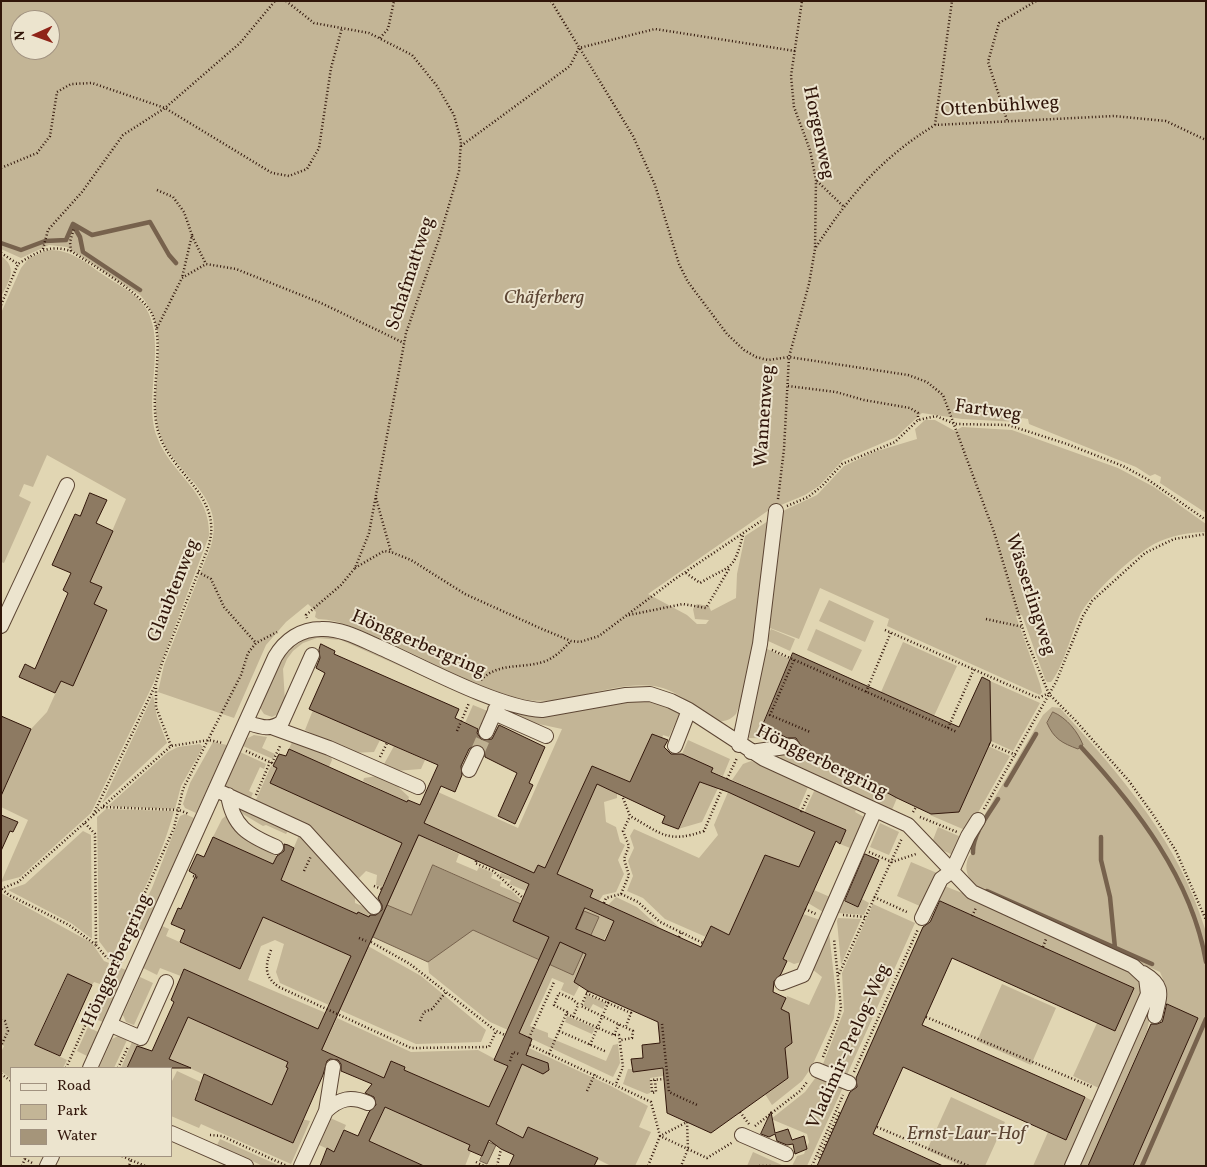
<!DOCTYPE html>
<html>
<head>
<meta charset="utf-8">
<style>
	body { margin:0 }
	#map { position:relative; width:1207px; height:1167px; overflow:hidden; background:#e1d6b3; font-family:Vollkorn,serif }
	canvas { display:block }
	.frame { position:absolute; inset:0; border:2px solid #31160a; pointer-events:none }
	.legend { position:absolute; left:10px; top:1067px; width:162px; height:90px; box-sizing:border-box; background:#ece4ce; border:1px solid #a19280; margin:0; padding:6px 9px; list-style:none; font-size:15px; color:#31160a }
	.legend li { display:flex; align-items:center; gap:10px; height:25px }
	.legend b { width:25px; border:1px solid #a19280 }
	.north { position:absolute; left:10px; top:10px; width:50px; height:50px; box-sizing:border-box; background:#ece4ce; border:1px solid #a19280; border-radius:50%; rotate:268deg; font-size:14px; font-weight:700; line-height:20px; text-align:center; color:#31160a }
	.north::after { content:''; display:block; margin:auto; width:18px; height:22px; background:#8f2418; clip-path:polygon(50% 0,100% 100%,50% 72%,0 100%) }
</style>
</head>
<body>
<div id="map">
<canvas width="1207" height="1167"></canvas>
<div class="frame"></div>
<ul class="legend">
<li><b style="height:6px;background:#ece4ce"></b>Road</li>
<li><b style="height:14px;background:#c3b596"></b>Park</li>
<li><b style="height:14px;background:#a5957a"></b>Water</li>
</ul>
<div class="north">N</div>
</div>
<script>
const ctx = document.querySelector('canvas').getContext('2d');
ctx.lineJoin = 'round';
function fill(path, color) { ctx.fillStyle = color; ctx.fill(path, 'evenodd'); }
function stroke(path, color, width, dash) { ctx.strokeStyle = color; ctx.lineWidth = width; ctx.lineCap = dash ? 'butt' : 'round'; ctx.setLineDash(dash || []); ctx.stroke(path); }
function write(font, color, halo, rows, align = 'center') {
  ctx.font = font + ' Vollkorn,serif'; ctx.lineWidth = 4; ctx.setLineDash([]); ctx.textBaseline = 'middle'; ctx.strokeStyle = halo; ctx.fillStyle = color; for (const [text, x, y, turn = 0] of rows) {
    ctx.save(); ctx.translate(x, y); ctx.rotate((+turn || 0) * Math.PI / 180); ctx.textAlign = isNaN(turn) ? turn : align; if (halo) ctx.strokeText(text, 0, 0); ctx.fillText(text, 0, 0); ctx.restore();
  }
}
fill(new Path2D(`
	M1,1H1206V513L1160,483L1161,477L1155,474L1150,476L1136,467L1029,424L1028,419L1022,418L1018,422L962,419L922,413L896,437L843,460L819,486L805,495L769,510L648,594L687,615L697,624H706L709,620L695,619L693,609L697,604L709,606L711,611L736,598L737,574L745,536L785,510L817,495L844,466L874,452L917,439L915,429L925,420H935L955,431L962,427L1012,430L1118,468L1154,487L1206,524V532C1189,532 1169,536 1154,544C1134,555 1089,595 1080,615C1072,632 1062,670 1051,682H1047L1045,679L1022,615L1016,616L1040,684L1042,692L1040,695L887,626L889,619L820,588L799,639L770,628L736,714C730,720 725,722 716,721C696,708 678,690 654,686C609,680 563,710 518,698C472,685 429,661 386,641C364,632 342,620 318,619L315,617L316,612L308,604L286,622L266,645L234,718L158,692L164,665L211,546C227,493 174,476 160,434C145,386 177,336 140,295L67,247L49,245L21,258L1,249ZM20,20H50V50H20Z
	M48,250C70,249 85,262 102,274C115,283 132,291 142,303C170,336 142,397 157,437C171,475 211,491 209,536L154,682L91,813L20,877L1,882L28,820L1,807V784L6,786L31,729L47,712L61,681L73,686L94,604L102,587L90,582L126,499L47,455L33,487L24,484L19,496L31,502L4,563L1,562V313L21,268L29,258Z
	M1,256C19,268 8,283 1,297Z
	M829,600L874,621L865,642L819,621Z
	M771,629L795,639L790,651L766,640Z
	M816,629L862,650L852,671L807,650Z
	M317,635C363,638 426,674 470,693L468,696L341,640L317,638L303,643L293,651L287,659L283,669L285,701L280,713L272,717L264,714L260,708C275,674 279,647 317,635Z
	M903,642L957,666L934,716L881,692Z
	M763,647L791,660L763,725L789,739L749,738L752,703Z
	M990,681L1040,703L1013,751L991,741Z
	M153,695L157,717L167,743L102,803Z
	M645,701L656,702L680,712L669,737L663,735L662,738L652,734L630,782L592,766L545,868L534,873L424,823L438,792L518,828L562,729L520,720L506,710C551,723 599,703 645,701Z
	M473,705L490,712L482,730L465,723Z
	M1052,707L1060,708C1123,778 1178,840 1206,932V1166H1133L1198,1018L1161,1001L1165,984L1160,972L1001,900C987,892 962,883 967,862C968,858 969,855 973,853L970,846L981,821L1043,715Z
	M313,710L380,740L374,752L351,753L305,730Z
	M254,735L267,737L262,748L275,754L273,759L243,746L248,738Z
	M688,740L730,759L723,776L711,772L712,768L682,754Z
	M213,742L227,745L196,813L185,808L183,804L190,783Z
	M292,742L304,743L330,754L332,760L329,767L289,749Z
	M794,742L897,798L892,810L777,758L796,749Z
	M200,744L203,747L181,786L175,809L108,806L168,752L178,747Z
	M394,746L425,760L421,769L395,771L383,766Z
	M988,746L1010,756L975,818L971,816L965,830L930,815Z
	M240,752L266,764L264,769L260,767L249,791L253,793L250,800L230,791L225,785Z
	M751,761L808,787L798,810L732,780L743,764Z
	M271,766L277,768L270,783L402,843L382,887L376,885L377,875L366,871L359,878L350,874L255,802Z
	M377,776L394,783L409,797L407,802L363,781L364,778Z
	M700,782L718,788L702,822L678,829Z
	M597,784L617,793V798L604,802L606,822L616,827L620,842L625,845L618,860L624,874L616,892L603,895L599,901L590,897L593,890L557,874Z
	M815,789L857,808L855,812L864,817L850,848L840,844L846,830L804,813Z
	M728,792L815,832L798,871L790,867L791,864L765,855L729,935L711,926L706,937L665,919L643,898L627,891L633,876L628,861L634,848L630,836L634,829L699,858L718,835L714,825Z
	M236,806L290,827L286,834L266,825L263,826L236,810Z
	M106,809L174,811C161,861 134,908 113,955L108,953L99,941L97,817Z
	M185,814L194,818L144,931L133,926L152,888L180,816Z
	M228,814C239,840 252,844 277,856L273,864L213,837L222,819Z
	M880,823L899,832L889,855L870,847Z
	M938,827L961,837L953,855L931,845Z
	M83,831L91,835L92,939L71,923L8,890L25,884Z
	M300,833L355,891V903L372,910L362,932L366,916L358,912L357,914L280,880Z
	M419,835L459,854L456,862L477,871L479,867L493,873L491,878L501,882L500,886L512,891L521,900L519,903L434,865L411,916L387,905Z
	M911,862L937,873L922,907L897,896Z
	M501,873L529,884L526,891L509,884L511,880L499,877Z
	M942,885L980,900L1124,964L1138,977L1144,992L1101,1089L1073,1076L1097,1023L1134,988L936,899Z
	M814,890L830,897L823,912L808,903Z
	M1,893L92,943L104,961L109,963L100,984L94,982L92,985L67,974L36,1045L67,1060L63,1068H11V1079L1,1071V1052L4,1046L1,1044Z
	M616,897L637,907L660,928L608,905Z
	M862,899L869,903L864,915L838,913L841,900L857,907Z
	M873,904L915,923L846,1077L823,1066V1064L844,1011L842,973Z
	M585,909L614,921L574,996L561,990L564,983L552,978L530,1026L548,1033V1037L606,1061L613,1045L618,1044L620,1063L613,1077L519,1033L550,965L573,974L598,917L584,911Z
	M803,914L820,920L801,962L794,964L783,959Z
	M263,917L351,956L329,1005L280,983L276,972L284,944L275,940L261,946L248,980L326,1013L318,1029L160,968L157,975L143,968L162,926L169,929L166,936L240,969Z
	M838,918L861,919L841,965L837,921Z
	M472,929L539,960L508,1030L490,1022L429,973L428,962Z
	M829,932L836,995L834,1018L811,1068L802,1081L772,1105L765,1094L788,1078L785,1048L792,1043L789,1013L781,1009L787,996L809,1005L822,977L812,969Z
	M368,946L421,976L486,1030L481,1042L416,1044L340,1010Z
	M116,966L126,970L103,1022L92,1018Z
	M140,977L153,983L134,1025L126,1022L123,1015Z
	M1002,984L1056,1008L1031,1065L977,1041Z
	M1155,994L1147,1031L1088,1166H1078Z
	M587,995L606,1003L603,1009L593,1004L590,1009L583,1006Z
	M567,1016L595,1028L592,1034L565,1022Z
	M188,1017L288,1062L286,1066L288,1068L272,1105L169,1059Z
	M337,1018L411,1052L478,1050L508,1066L489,1107L404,1070L405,1067L392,1061L384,1078L322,1050Z
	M88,1027L98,1032L87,1056L77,1051Z
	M118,1036L127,1040L114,1068H99L112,1039Z
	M132,1042L152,1051L149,1057L135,1051L127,1068H121Z
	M529,1048L611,1086L648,1106L639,1127L651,1132L635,1166H611L597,1159V1157L528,1127L523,1138L496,1124Z
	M661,1056L663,1076L650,1078V1093L647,1094L623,1084L628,1069H632L633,1072L645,1070Z
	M177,1071L203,1083L196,1092L198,1094L310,1121L291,1164L201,1124L199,1128L171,1116V1083Z
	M816,1077L844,1085L807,1166H792L797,1156L804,1154L809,1142L807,1134L771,1119L805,1092Z
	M951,1097L1005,1122L985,1166H962L927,1150Z
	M1085,1097L1095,1102L1066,1166H1033L1048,1132L1066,1140Z
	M385,1107L470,1145L471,1151L465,1166H424L369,1141Z
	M328,1117L346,1125L334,1152L317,1144Z
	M220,1139L280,1166H263L217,1145Z
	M753,1152L784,1166H747Z`), '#c3b596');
const water = new Path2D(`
	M1053,712C1067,718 1078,732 1083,745L1078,749C1062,743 1054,739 1047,723Z
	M433,865L521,904L513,921L569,945L584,911L599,917L573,975L473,930L428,962L373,937L387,905L411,915Z
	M488,1142L496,1145L487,1164L480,1161Z`);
fill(water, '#a5957a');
stroke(water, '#77624d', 1);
stroke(new Path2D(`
	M73,224L92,235L150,222L169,255L176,263
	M73,225L80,237L83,252L140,290
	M1,243L21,250L45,241L66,240L73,224
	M1081,747C1136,807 1192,879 1206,962
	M1006,785L1036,734
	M1101,837V860L1110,897L1115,948
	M973,853C972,835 989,813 998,799
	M987,891L1152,964
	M1142,1166L1206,1019`), '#77624d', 4.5);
const building = new Path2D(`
	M90,493L107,500L96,523L113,531L90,582L102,587L94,604L107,610L73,686L61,681L55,693L19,677L25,664L35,669L68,593L63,590L71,573L52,565L75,514L80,516Z
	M321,644L335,651L334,654L459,709L455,718L478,729L477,733L482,740L492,739L499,725L545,747L529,783L533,785L515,824L498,816L517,773L485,757L484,748L477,744L469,749L461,766L462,775L455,792L441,786L424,823L534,873L538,865L545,868L592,766L630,782L652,734L668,740L664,747L671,754H682L713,768L711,772L846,830L840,844L836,841L783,959L787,961L781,974L774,981L773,992L786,998L781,1009L789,1013L792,1043L785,1048L788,1078L711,1133L667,1113L663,1068L633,1072L631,1059L643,1058L642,1045L660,1043L658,1022L588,991L574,982L586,954L560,942L519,1033L532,1039L526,1055L548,1063L549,1070L543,1074L522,1064L496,1124L523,1138L528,1127L598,1158L594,1166H509L514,1155L501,1149L489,1140L482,1156L468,1150L470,1145L385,1107L369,1141L424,1166H320L327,1148L334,1152L344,1130L358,1136L369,1112L376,1105L374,1097L365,1093L372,1084L341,1071V1064L338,1060L330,1059L327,1061L323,1075L293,1143L195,1100L204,1074L272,1105L288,1068L286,1067L288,1062L188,1017L169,1059L191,1068H127L137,1046L152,1051L174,1002L171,1000L184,969L318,1029L351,956L263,917L240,969L180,942L185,930L171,924L178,908L181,909L196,875L189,871L197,854L204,857L213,837L273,864L277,856L284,851V844L288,845L294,848L281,880L357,914L358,912L369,917L370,915H376L382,910V905L378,898L402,843L270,783L277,768L273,766L279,754L286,756L289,749L407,802L408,800L420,805L438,765L309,709L325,673L316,668L320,658L319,650ZM700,782L728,792L815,832L799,867L765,855L729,935L711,926L701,947L590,897L593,890L557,874L597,784L665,816L662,823L678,829ZM419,835L529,884L513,921L549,937L494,1060L508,1066L489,1107L404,1070L405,1067L391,1061L384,1078L322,1050ZM585,908L614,921L605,941L576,929Z
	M793,653L959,727L982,677L990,681L991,741L959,812L931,814L897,798L801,746L796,738H787L763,725Z
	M1,716L31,729L1,796Z
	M1,815L18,822L13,832L10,831L1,851Z
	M865,854L879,860L858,907L845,901Z
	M940,901L1134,988L1115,1031L952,958L922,1025L1085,1097L1066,1140L903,1067L873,1134L943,1166H817L850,1092L857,1087L856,1078L923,927L930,922Z
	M68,974L92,985L60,1056L35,1045Z
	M1167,1004L1198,1018L1133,1166H1088L1151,1024H1157L1162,1022Z
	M771,1112L775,1133L788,1129L792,1140L804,1136L807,1149L795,1154L793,1144L787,1145L777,1141L775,1134L769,1137L761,1134Z`);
fill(building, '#8d7a62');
stroke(building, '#31160a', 1);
stroke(new Path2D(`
	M477,753L486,732`), '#beb091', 14, [14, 7]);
const minor = new Path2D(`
	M1,626L67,485
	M495,710L501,716L546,736
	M246,722C261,727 270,731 282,722L312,655
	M274,728L329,748L418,787
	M486,732L499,702
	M739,745L760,644L776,511
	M675,746L689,710
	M751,752L792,746
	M469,770L477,753
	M216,790L305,831L374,907
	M228,795C233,827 248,835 276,847
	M922,918L941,879L952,871L968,836L978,820
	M1143,973C1165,986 1160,994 1155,1016
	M782,983L803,975L875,810
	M111,1025L141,1038L166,982
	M90,1068L275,657C285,640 301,629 321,629C341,628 361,639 379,647C422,666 498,708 542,710L626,695L650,694L671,701L689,710L764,759L908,825L972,892L1133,966L1146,978L1148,994L1072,1166
	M817,1070L849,1083
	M326,1111C340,1098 351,1096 368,1103
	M171,1133L246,1166
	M742,1135L786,1154
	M47,1166L52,1156
	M301,1166L326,1111L333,1067`);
stroke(minor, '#5d4634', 16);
stroke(new Path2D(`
	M286,1L314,23L369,33L412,55L437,86L454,115L461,141L459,171L439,239L406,333L369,533L355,568L341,585L306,615L307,618
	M551,1L633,136L655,185L679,264L688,282L727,334L744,350L756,357L768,360L789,357L908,375L927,382L943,395L994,532L1026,639L1049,694L1075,720L1129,781L1154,816L1176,851L1206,920
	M380,38L388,29L394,1
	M1007,120L988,62L999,23L1036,1
	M935,125L952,1
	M461,146L570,66L579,48L655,29L795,51
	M1,168L37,153L50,136L57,92L71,84L92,83L165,108L272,173L289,176L307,169L319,148L331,68L342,28
	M817,181L843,206
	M157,190L173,197L184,212L192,235L182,278
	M192,236L206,264
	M816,247C850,195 881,158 935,125L1114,116L1166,121L1206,140
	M43,249L48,230L82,192L123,135L165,108L240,43L275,1
	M71,251L70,242L74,228
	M1,253L18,264C37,252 49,244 71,251C92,265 141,292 152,314C166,345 148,395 158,431C171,476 225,495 208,548L162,663L155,686L93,815
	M1,305L18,264
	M157,328L182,278L206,264L236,269L321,303L404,343
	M788,386L836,392L864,400L910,408L918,413V420
	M376,498L391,552
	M778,499L784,449L789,357L809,284L815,249L816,180L810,150L794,107L791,76L802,1
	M787,506L808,497L822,486L842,464L895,442L918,420L936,416L955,424L1008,425L1067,444L1123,466L1147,479L1206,520
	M355,568L384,551L391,552L411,560L465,594L542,629L571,641L580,642L599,636L675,579L761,521
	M198,572L211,579L224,607L256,643
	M686,573L700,583C731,564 733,573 743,535
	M629,615L683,604L706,608L729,569
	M986,619L1023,627
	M885,630L1038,698L1047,694
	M772,650L957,732
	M794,660L770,715L810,732
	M481,680C499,662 520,669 543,662C555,658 562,650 571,641
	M156,688V707L171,746
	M866,692L891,632
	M948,728L974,669
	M457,731L469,703
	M989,744L1016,755
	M246,751L274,764
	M380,757L387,743
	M272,763L281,744
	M727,779L737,758
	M256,795L270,762
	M623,798L630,816C661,833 667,844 704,831L722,789
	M103,807L179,810L189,814
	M984,809L1056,682L1083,616L1092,601L1145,553L1174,539L1206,534
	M801,812L809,795
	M913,812L916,807
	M920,817L957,832
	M85,823L95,834L96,945L106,957L122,964
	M869,852L892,862L916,854
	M476,861L475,863L493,871L523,898
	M304,871L311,856
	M193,876L198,878
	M374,886L382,889
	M1,889L18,882L171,746L209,740L223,743
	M2,889L9,895L69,925L96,945
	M621,894L638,902L660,922L703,943
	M874,897L909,913
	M604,903L606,898L621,894L629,875L624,859L629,846L623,831L630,816
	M805,909L816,914
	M843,915L865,917
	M972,916L976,908
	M679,937L681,932
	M359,938L366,941
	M371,942L410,964L496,1031
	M1043,947L1046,939
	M271,950C265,966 264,977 279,987L411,1048L489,1047L496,1031L505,1035
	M839,974L902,838
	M588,991L581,1006L633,1031L632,1038L621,1040
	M586,993L608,1003L610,1001
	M567,1014L614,1035H619L623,1067L616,1084
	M573,1017L578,1005
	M926,1017L1092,1087
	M1,1020L5,1021L8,1031L1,1046
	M420,1021L424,1012L432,1009L446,992
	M662,1024L669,1092L697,1105
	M559,1031L607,1052
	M614,1035L619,1024
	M529,1038L554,982
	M530,1045L651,1102L660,1136L707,1158L733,1142
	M590,1045L608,1003L631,1013L626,1026
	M549,1054L567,1012L554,1005L559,993L572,999L578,1004
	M823,1057L837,1022L841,1008L834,939
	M510,1061L513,1052L519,1054
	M66,1068L174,828L183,789L241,675L248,653L256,643L277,632
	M118,1068L128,1047
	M854,1072L918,929
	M1,1074L11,1081
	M655,1080L656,1092L652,1093L651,1080L664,1079
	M587,1091L595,1074
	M755,1126L800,1091L808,1081
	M877,1127L969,1166
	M210,1135L222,1136L287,1166
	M122,1156L131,1160L129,1166
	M819,1158L840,1111
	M25,1159L34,1164
	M131,1160L145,1166
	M476,1162L484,1166
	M22,1166L26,1156
	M497,1166L501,1149
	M648,1166L660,1136L687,1122L688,1149L681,1166
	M759,1166H771
	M812,1166L843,1095`), '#31160a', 2.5, [1, 2.5]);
stroke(minor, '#ece4ce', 14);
stroke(new Path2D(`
	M740,1112L749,1124`), '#31160a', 2.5, [1, 2.5]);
write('19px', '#31160a', '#ece4ce', [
	["Ottenbühlweg",1000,108,-4],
	["Horgenweg",817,133,78],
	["Schafmattweg",412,274,-72],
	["Fartweg",988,412,8],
	["Wannenweg",766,416,-86],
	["Glaubtenweg",175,591,-68],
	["Wässerlingweg",1029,595,72],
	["Hönggerbergring",418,645,23],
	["Hönggerbergring",821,763,26],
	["Hönggerbergring",118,961,-66],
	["Vladimir-Prelog-Weg",850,1047,-66]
]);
write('italic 19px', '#5d4634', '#ece4ce', [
	["Chäferberg",544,300],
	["Ernst-Laur-Hof",966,1136]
]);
</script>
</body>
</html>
